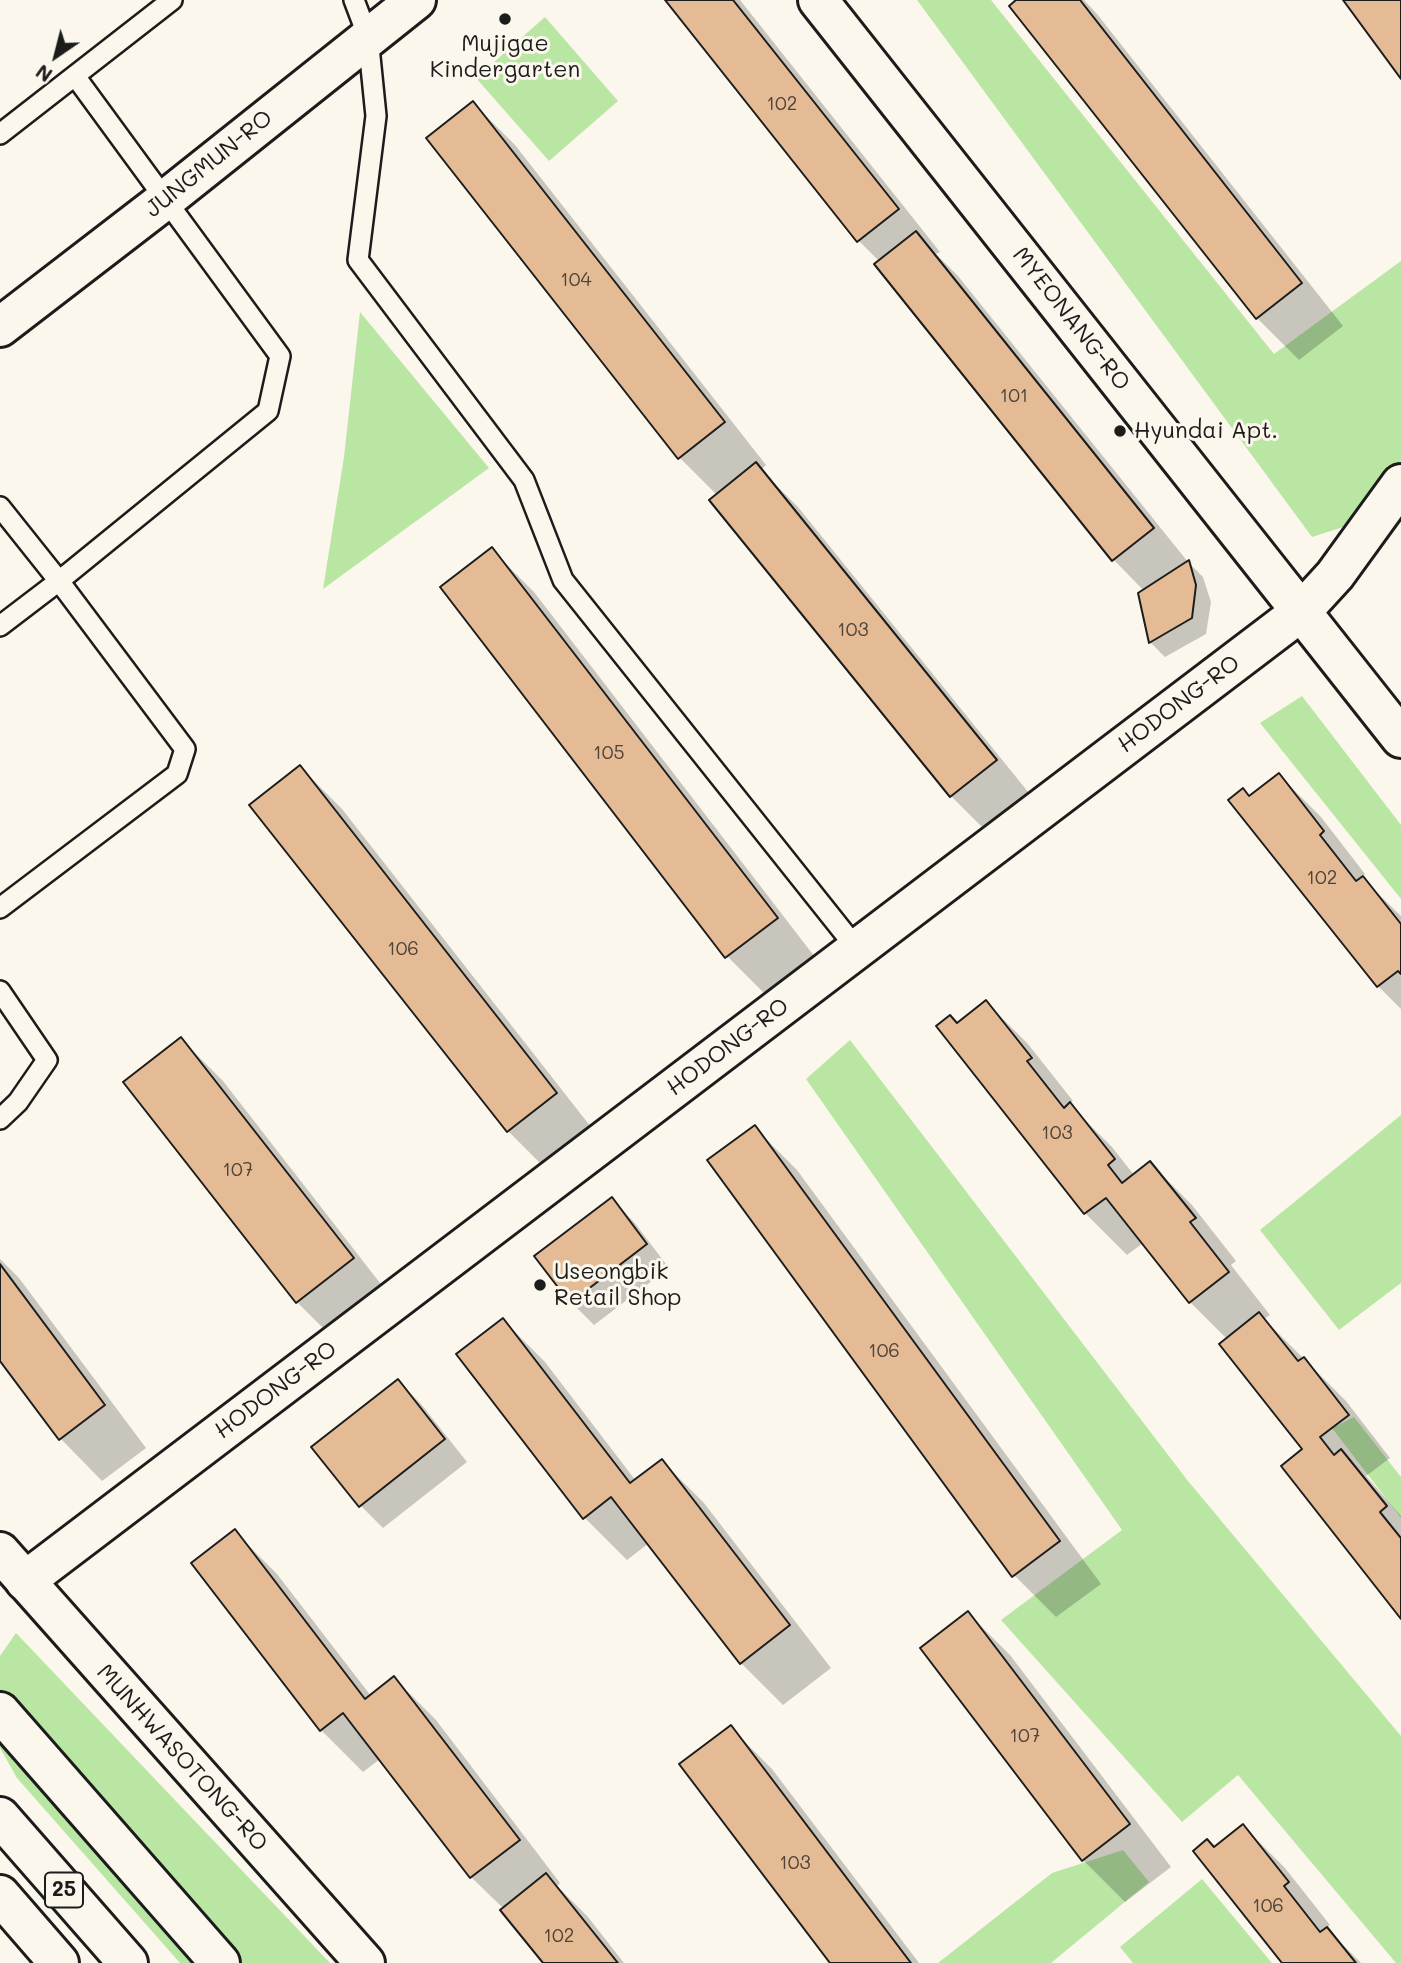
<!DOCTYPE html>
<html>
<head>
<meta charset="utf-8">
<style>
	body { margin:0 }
	#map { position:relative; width:1401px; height:1963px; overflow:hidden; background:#fbf7ec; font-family:Mali,sans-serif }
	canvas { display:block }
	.north { position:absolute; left:21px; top:21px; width:70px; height:70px; -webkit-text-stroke:5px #fbf7ec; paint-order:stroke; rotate:215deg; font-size:19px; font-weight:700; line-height:28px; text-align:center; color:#1c1c1c }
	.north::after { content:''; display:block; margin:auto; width:24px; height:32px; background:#1c1c1c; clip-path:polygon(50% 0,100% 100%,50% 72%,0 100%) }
</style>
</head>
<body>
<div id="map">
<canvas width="1401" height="1963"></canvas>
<div class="north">N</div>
</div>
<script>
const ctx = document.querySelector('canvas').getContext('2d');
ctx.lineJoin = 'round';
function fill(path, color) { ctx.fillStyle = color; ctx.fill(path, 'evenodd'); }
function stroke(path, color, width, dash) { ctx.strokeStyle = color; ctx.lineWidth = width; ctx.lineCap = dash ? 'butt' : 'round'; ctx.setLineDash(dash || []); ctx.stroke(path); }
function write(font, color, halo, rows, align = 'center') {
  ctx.font = font + ' Mali,sans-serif'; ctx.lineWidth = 6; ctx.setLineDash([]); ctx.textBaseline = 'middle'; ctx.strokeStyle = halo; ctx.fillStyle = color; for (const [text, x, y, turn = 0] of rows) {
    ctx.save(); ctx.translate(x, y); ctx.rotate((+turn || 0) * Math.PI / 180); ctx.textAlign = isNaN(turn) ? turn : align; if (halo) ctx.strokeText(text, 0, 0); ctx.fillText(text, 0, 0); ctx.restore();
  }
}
fill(new Path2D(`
	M917,0H991L1274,354L1401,261V461L1362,521L1312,537Z
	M545,17L618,101L549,161L476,78Z
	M360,312L489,468L323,589L344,457Z
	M1302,696L1401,825V899L1260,723Z
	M850,1040L1188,1481L1401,1736V1963H1396L1238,1775L1182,1822L1001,1620L1122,1530L806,1079Z
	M1401,1115V1283L1339,1330L1260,1230Z
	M1354,1417L1401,1477V1518L1332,1428Z
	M16,1633L330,1963H180L17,1778L0,1748V1656Z
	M1123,1850L1149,1882L1051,1963H938L1052,1873Z
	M1202,1879L1272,1963H1133L1120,1947Z`), '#bae6a4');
fill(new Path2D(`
	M667,0H740L940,252L936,254L958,276L1188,562L1203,577L1211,602L1206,634L1165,657L1150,642L1140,594L1144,591L1114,560L876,265L880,262L859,241Z
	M1013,0H1084L1097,14L1343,326L1299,360L1257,318L1012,6L1016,3Z
	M473,103L515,145L766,465L761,470L798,507L1037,803L993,838L951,796L712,500L718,496L680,458L428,138Z
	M492,550L534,592L818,961L769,998L727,956Z
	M300,767L342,809L598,1136L550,1173L508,1131Z
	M1279,775L1321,817L1365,874L1361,877L1401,916V1009L1378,986L1231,800L1250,798Z
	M986,1002L1028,1044L1073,1101L1069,1104L1112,1147L1134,1175L1150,1163L1192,1205L1236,1261L1231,1265L1270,1315L1264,1319L1346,1401L1390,1458L1366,1476L1401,1516V1616L1305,1450L1227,1339L1190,1302L1143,1243L1127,1255L1085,1213L957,1025Z
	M181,1039L223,1081L394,1301L339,1344L297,1302L126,1082Z
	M755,1128L797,1170L1101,1584L1056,1617L1014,1575Z
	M611,1199L634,1222L669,1268L594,1325L571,1302Z
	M0,1259L19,1278L146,1448L102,1481L60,1438L0,1358Z
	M503,1320L545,1362L636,1481L662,1461L704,1503L831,1668L783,1705L741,1663L649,1543L627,1560L585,1518Z
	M398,1381L421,1404L467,1462L383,1528L360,1505Z
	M235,1532L277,1574L371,1696L394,1678L436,1720L560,1883L557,1886L588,1917L624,1963H545L504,1909L471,1877L380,1759L363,1772L321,1730Z
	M968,1613L1010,1655L1171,1867L1125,1902L1083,1860Z
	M730,1727L772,1769L919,1963H832Z
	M1243,1826L1285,1868L1330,1925L1326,1928L1361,1963H1284L1214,1849Z`), '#0003');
const building = new Path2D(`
	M665,0H733L899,209L857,242Z
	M1016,0H1080L1302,283L1256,319L1009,6Z
	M1343,0H1401V79Z
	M473,101L725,422L678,459L426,138Z
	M916,231L1154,528L1112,561L874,264Z
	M756,462L997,760L950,797L709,500Z
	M492,547L778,918L725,958L440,587Z
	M1189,560L1196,585L1192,618L1149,643L1138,593Z
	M300,765L557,1093L507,1132L249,805Z
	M1279,773L1324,831L1320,835L1356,881L1363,876L1401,924V974L1398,971L1377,987L1228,800L1243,788L1249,796Z
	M986,1000L1032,1058L1027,1061L1064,1108L1070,1102L1115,1159L1108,1165L1122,1183L1150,1161L1196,1218L1190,1222L1229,1272L1189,1303L1106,1198L1084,1214L936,1026L950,1015L957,1023Z
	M181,1037L354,1258L296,1303L123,1082Z
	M755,1125L1060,1541L1012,1577L707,1160Z
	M612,1197L647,1244L570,1303L534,1256Z
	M0,1264L105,1405L59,1440L0,1361Z
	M1259,1312L1298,1361L1304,1357L1349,1415L1320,1437L1334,1455L1341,1449L1387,1506L1380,1512L1401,1538V1619L1281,1466L1302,1449L1219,1344Z
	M503,1318L630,1483L662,1459L790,1625L740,1664L611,1497L583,1519L456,1354Z
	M398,1379L445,1439L359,1507L311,1447Z
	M235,1529L365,1699L394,1676L520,1840L470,1878L343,1713L320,1731L191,1563Z
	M968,1611L1130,1824L1082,1861L920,1648Z
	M731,1725L911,1963H830L679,1764Z
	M1243,1824L1289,1882L1284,1886L1320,1932L1327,1927L1356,1963H1282L1193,1851L1207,1839L1214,1847Z
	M546,1873L618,1963H543L500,1910Z`);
fill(building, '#e4bb94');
stroke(building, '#1c1c1c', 2);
const service = new Path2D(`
	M354,0L368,37L376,116L358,260L524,480L563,580L857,949
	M0,134L172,0
	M0,507L59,581L185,749L177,774L0,908
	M0,626L59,581L268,411L280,356L75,76
	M0,991L47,1060L18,1102L0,1119`);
const minor = new Path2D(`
	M0,327L165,200L416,0
	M25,1581L1302,611L1335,575L1401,484`);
const tertiary = new Path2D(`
	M0,1552L365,1963
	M0,1712L220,1963`);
const secondary = new Path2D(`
	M818,0L1401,738`);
const motorway = new Path2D(`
	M0,1817L128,1963
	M0,1895L59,1963`);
stroke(service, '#1c1c1c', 24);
stroke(minor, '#1c1c1c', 44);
stroke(tertiary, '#1c1c1c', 44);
stroke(secondary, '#1c1c1c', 44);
stroke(motorway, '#1c1c1c', 44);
stroke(service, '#fbf7ec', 19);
stroke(minor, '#fbf7ec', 38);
stroke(tertiary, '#fbf7ec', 38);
stroke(secondary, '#fbf7ec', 38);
stroke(motorway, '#fbf7ec', 38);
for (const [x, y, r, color] of [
	[505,19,7,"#1c1c1c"],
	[1120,431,7,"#1c1c1c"],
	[540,1285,7,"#1c1c1c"]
]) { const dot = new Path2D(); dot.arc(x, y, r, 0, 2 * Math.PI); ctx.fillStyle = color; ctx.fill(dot); stroke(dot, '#fbf7ec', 2.5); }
write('19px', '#4e443a', null, [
	["102",782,104],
	["104",576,280],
	["101",1014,396],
	["103",853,630],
	["105",609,753],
	["102",1322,878],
	["106",403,949],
	["103",1057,1133],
	["107",238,1170],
	["106",884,1351],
	["107",1025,1736],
	["103",795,1863],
	["106",1268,1906],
	["102",559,1936]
]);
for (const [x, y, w] of [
	[64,1890,38]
]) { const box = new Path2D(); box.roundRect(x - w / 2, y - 17.5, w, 35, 5); ctx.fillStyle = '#fbf7ec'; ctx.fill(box); stroke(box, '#1c1c1c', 2); }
write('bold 21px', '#1c1c1c', null, [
	["25",64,1890]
]);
write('23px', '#1c1c1c', '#fbf7ec', [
	["Mujigae",505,44,"center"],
	["Kindergarten",505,70,"center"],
	["Hyundai Apt.",1134,431],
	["Useongbik",554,1272],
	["Retail Shop",554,1298]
], 'left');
write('23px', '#1c1c1c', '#fbf7ec', [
	["JUNGMUN-RO",209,164,-39],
	["MYEONANG-RO",1071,319,52],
	["HODONG-RO",1179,704,-37],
	["HODONG-RO",728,1047,-37],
	["HODONG-RO",276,1390,-37],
	["MUNHWASOTONG-RO",182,1758,48]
]);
</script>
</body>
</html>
